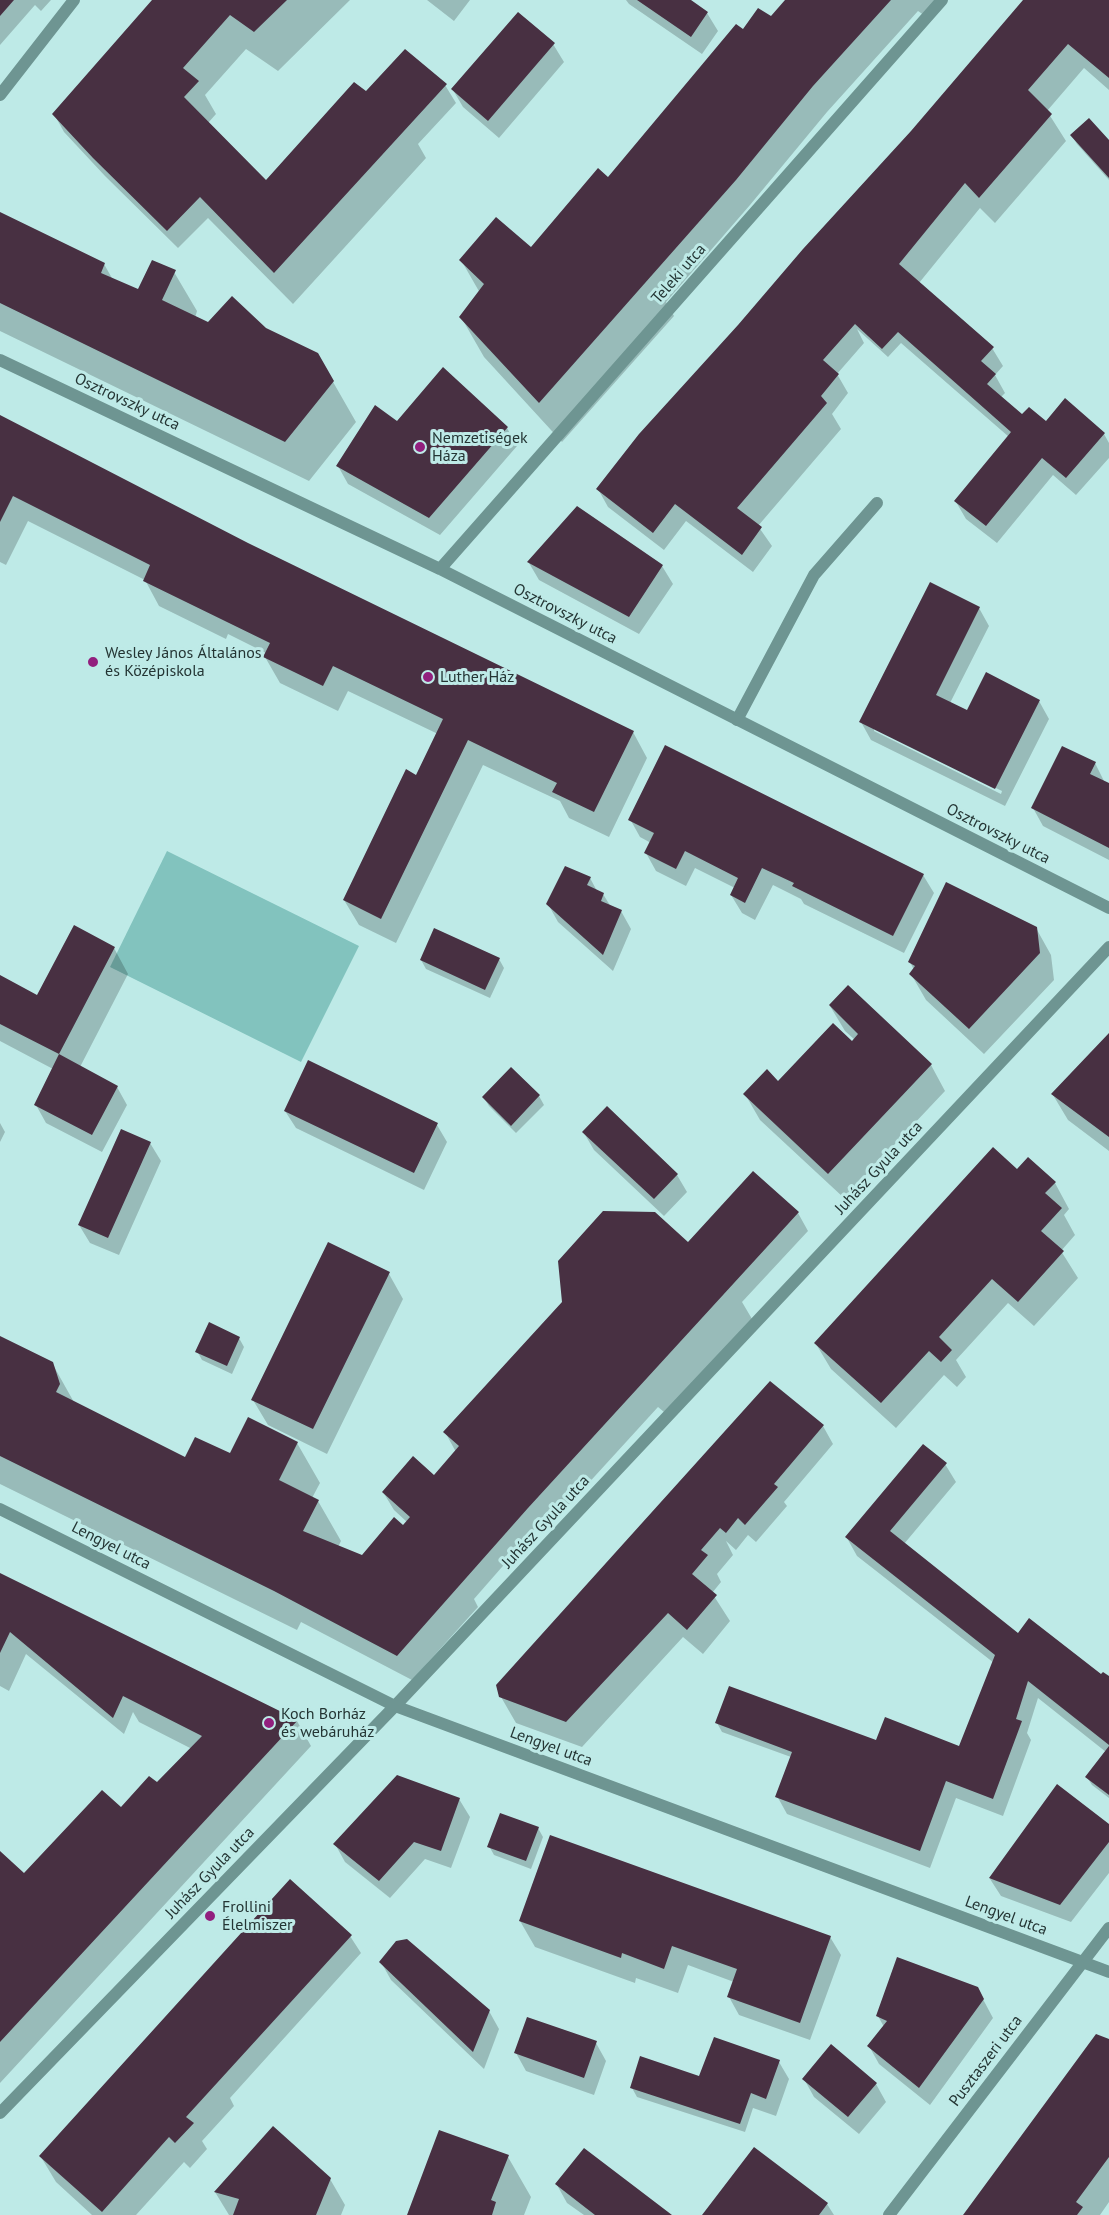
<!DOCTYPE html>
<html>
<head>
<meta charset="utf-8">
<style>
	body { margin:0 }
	canvas { display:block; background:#beeae7 }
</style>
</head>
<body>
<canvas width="1109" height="2215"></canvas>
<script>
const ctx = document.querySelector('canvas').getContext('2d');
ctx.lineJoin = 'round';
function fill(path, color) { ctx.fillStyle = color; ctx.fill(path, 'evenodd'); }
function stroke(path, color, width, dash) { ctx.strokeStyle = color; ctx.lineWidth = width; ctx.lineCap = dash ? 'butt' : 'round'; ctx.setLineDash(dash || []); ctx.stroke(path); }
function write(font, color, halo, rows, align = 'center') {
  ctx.font = font + ' "PT Sans",sans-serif'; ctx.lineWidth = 6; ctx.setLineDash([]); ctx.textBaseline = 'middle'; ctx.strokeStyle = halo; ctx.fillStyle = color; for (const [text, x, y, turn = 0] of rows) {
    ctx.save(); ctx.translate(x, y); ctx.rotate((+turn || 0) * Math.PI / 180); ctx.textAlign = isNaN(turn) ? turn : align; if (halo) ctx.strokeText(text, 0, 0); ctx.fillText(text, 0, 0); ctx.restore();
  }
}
fill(new Path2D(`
	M167,851L359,946L301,1062L110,967Z`), '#82c3be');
fill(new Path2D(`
	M0,0H51L41,11L35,5L0,45Z
	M154,0H350L278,71L246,49L205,95L216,114L208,123L266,182L372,98L445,85L456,103L418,144L426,158L293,304L208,218L178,248L105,176L64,132L54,114Z
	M427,0H470L454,21Z
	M626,0H689L707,13L718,31L702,54L629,4Z
	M787,0H948L931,20L918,11L827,112L750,205L666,302L674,316L562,442L484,357L461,317L480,293L461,260L531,249L608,179L743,31L771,18Z
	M1025,0H1109V90L1084,68L1047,111L1066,141L995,223L980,208L919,283L992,348L1003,366L995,375L1005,393L1000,398L1022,416L1104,434L1109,443V458L1076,495L1053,475L997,543L966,519L956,502L1009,437L901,343L888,357L857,329L864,343L837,374L848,393L832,414L841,429L758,526L772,546L753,572L686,521L664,550L608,507L598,489L912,132Z
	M553,44L564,62L499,138L463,107L453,90Z
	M1072,136L1109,142V180L1077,144Z
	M0,214L104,264L113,280L139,291L174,272L197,311L195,318L208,324L265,329L317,354L356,422L309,481L0,331Z
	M0,417L247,544L633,732L647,758L609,837L569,818L560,801L483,765L396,943L359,925L344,900L417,777L438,734L348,691L338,711L280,683L265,657L266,653L228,634L226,639L159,606L145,580L28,521L6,565L0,562Z
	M397,424L507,428L517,446L440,535L348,484L338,466Z
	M577,508L662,566L673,584L639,634L539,580L529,563Z
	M979,608L989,626L950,703L967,712L1039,701L1049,719L1005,806L871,740L861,722ZM874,728L1002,791L1001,794L874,731Z
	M1095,763L1105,783L1109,785V860L1043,826L1033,808Z
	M630,819L923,875L934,893L904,953L804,904L801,899L773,885L755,920L742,913L731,895L735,888L695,868L686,886L656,871L646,853L651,843L640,837Z
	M590,878L597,891L603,894L611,907L621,911L631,929L613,971L558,922L548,904Z
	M1036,928L1051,955L1054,980L984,1054L926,1000L911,974L914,970L910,962Z
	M114,948L128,974L80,1067L117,1087L127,1105L102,1152L46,1123L36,1105L53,1069L0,1041V977L38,997Z
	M499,959L504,968L490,998L426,969L421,960Z
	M830,1006L931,1065L945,1091L844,1198L760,1120L745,1094L778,1083L852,1043L855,1040L845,1031Z
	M1109,1036V1151L1068,1120L1053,1095Z
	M511,1069L539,1096L544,1105L516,1133L489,1106L484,1098Z
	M285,1111L437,1125L447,1142L424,1190L296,1128Z
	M0,1123L5,1132L0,1142Z
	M584,1133L677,1175L687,1192L664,1216L594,1150Z
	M150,1143L161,1161L119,1255L90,1243L79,1225Z
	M1017,1171L1055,1183L1069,1209L1064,1215L1075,1235L1061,1251L1078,1278L1034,1326L1008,1303L956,1360L966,1377L957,1387L944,1375L896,1428L831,1369L816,1344Z
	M798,1213L808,1231L742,1302L755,1324L670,1417L658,1407L543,1533L537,1527L474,1599L478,1607L412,1680L301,1622L297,1630L0,1484V1338L52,1363L75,1404L186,1459L231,1455L297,1443L320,1483L312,1498L318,1501L341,1541L338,1547L363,1557L408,1531L407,1522L394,1510L383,1492L434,1477L456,1452L445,1432L693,1249Z
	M389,1274L403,1299L327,1454L268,1425L253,1400Z
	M239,1338L244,1347L232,1374L202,1360L197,1351Z
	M770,1383L823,1426L833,1444L784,1502L787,1506L756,1542L748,1535L736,1550L726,1541L733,1555L717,1574L721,1582L712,1593L730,1621L703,1654L683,1637L582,1747L516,1723L501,1697Z
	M945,1464L956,1482L904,1544L1018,1635L1101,1676L1109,1678V1798L1092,1785L1087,1777L1106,1752L1038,1698L1027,1733L1031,1740L1003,1816L956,1798L930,1868L787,1814L777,1796L791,1757L722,1732L717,1723L877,1742L960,1748L994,1663L857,1556L847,1538Z
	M0,1575L297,1721L311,1746L0,2083V1853L24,1875L157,1785L192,1749L139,1722L133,1712L124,1734L26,1654L9,1691L0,1686Z
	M1057,1786L1109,1826V1873L1071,1922L1001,1896L990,1879Z
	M459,1799L470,1817L451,1868L425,1859L390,1898L345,1862L335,1844Z
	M538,1828L543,1837L531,1869L494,1855L489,1846Z
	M520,1921L830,1937L841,1955L810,2040L739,2015L729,1997L734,1982L688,1965L678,1993L636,1978L635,1983L535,1947Z
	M350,1936L361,1953L230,2098L234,2106L202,2141L207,2149L190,2168L184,2162L136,2215H92L56,2182L41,2157Z
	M381,1962L489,2011L499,2029L484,2069L391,1980Z
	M977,1988L993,2018L930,2105L879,2064L869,2046L884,2027L878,2016Z
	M1109,2040V2202L1100,2215H965Z
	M596,2043L606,2061L594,2095L526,2071L516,2053Z
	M779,2062L789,2079L776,2116L753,2108L745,2132L637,2097L632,2088L702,2079Z
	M804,2079L876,2084L886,2102L859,2134L814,2097Z
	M508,2157L531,2197L524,2215H409Z
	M330,2179L345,2205L341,2215H229L215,2192Z
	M557,2185L670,2215H584L567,2203Z
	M827,2204L834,2215H704Z`), '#0003');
fill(new Path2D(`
	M0,0H14L0,16Z
	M152,0H287L254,32L230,15L183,68L199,81L184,97L266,180L354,82L366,91L405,49L447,84L274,273L200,197L167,231L93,158L52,114Z
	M637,0H691L708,12L691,37Z
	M785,0H891L813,86L736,180L539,403L459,317L484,284L459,260L496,217L531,247L598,168L608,177L736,24L743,29L758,8L771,16Z
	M1023,0H1109V78L1068,44L1028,90L1052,114L979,198L965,183L899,264L994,347L981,361L996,374L987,384L1022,414L1029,407L1046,421L1065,398L1105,433L1066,478L1042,458L986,526L954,501L1011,432L898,332L882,349L855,324L823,360L839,374L821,396L827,403L737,508L762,527L742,555L675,504L653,533L596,489L639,434L738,325L803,249L911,131Z
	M518,12L555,43L488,121L451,89Z
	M1089,118L1109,140V178L1070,135Z
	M0,212L105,263L101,273L138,289L152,260L176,270L162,300L208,322L232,296L266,328L318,353L334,381L285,442L0,303Z
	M443,367L508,427L429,518L336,466L375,405L397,421Z
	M0,415L248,543L634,731L594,812L552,792L557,783L468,740L381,919L343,900L406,769L416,775L443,719L333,666L323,686L263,657L270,643L143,581L150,565L13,496L0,522Z
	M577,506L663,565L629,617L527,562Z
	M930,582L980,607L936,695L967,710L986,672L1040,700L995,789L859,722Z
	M665,745L924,874L893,936L792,886L794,883L762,868L745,903L730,895L738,878L685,851L676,869L644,853L654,833L628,820Z
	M1062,746L1096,762L1090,774L1109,783V848L1031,808Z
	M565,866L591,877L587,885L604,893L601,901L622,910L603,955L546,904Z
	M946,882L1037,927L1040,953L969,1029L909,974L915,966L908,962Z
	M74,925L115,947L59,1054L0,1024V975L37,995Z
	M434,928L500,958L485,990L420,960Z
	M848,985L932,1064L828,1174L743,1094L767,1069L778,1081L833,1023L852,1041L858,1034L829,1005Z
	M1109,1033V1137L1051,1094Z
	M59,1054L118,1086L92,1135L34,1105Z
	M308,1060L438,1123L414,1173L284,1111Z
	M511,1067L540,1095L511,1126L482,1097Z
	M607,1106L678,1174L654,1199L582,1132Z
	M121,1129L151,1142L108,1238L78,1225Z
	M993,1147L1017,1169L1028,1157L1056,1182L1045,1193L1062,1208L1041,1231L1064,1251L1018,1302L992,1279L939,1337L952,1350L941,1362L929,1351L881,1403L814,1343Z
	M753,1171L799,1212L528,1508L397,1656L274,1591L0,1456V1336L53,1362L60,1384L56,1392L185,1457L195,1437L230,1453L248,1417L298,1442L279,1480L319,1500L303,1531L362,1555L394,1517L403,1525L410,1517L382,1492L413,1456L434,1475L459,1446L443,1432L562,1302L558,1261L603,1211L655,1212L688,1242Z
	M328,1242L390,1272L313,1429L251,1400Z
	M209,1322L240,1337L227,1366L195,1352Z
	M770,1381L824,1425L774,1484L778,1487L745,1525L738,1518L726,1533L720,1528L701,1550L708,1555L692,1574L717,1595L687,1630L668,1613L566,1722L499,1697L496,1685Z
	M923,1444L947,1463L890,1531L1018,1633L1029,1618L1101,1674L1103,1672L1109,1676V1745L1028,1681L1016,1719L1022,1721L993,1799L946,1781L920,1851L775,1797L792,1752L715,1723L729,1686L876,1740L885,1717L959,1746L995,1655L845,1537Z
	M0,1573L298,1720L0,2042V1851L24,1873L102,1790L121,1807L149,1776L157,1782L202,1736L123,1696L113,1718L10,1632L0,1653Z
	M1109,1746V1795L1085,1777Z
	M397,1775L460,1798L441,1851L414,1842L379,1881L333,1844Z
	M1057,1784L1109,1824V1842L1060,1905L989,1878Z
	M500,1813L539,1827L526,1861L487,1847Z
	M550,1835L831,1936L800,2023L727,1997L737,1969L672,1946L664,1969L622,1953L621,1958L519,1921Z
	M290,1879L352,1935L186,2117L194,2123L175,2143L169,2137L102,2212L39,2156Z
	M407,1939L490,2010L473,2052L379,1962L396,1941Z
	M897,1957L978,1987L984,1999L919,2088L867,2046L887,2021L876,2016Z
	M527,2017L597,2041L584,2078L514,2053Z
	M1096,2034L1109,2039V2157L1076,2202L1083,2207L1077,2215H963Z
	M714,2037L780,2060L766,2099L751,2093L740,2124L630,2088L640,2056L699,2076Z
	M831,2044L877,2083L848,2117L802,2079Z
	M273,2126L331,2178L316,2215H233L239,2199L214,2192Z
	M439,2130L509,2155L491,2200L496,2202L492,2215H407Z
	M754,2147L828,2203L819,2215H702Z
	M584,2148L672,2215H595L555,2184Z`), '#483042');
stroke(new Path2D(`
	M737,720L814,575L877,503`), '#6e9592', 12);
stroke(new Path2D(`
	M0,95L74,0
	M0,360L440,569L1109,908
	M440,569L942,0
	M0,1509L395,1706L1109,1972
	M0,2113L395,1706L1109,947
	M889,2215L1109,1928`), '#6e9592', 12);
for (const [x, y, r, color] of [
	[420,447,6,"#921f7e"],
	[93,662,6,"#921f7e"],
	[428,677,6,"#921f7e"],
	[269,1723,6,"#921f7e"],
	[210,1916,6,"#921f7e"]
]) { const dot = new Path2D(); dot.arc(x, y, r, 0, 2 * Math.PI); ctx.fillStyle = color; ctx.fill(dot); stroke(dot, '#beeae7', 2); }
write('16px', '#243534', '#beeae7', [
	["Teleki utca",679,274,-49],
	["Osztrovszky utca",127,402,25],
	["Osztrovszky utca",565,614,27],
	["Osztrovszky utca",998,834,27],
	["Juhász Gyula utca",879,1168,-47],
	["Juhász Gyula utca",546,1522,-47],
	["Lengyel utca",111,1546,27],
	["Lengyel utca",551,1747,20],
	["Juhász Gyula utca",210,1873,-46],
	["Lengyel utca",1006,1916,20],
	["Pusztaszeri utca",986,2061,-53]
]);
write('16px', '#243534', '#beeae7', [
	["Nemzetiségek",432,438],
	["Háza",432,456],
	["Wesley János Általános",105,653],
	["és Középiskola",105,671],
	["Luther Ház",440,677],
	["Koch Borház",281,1714],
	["és webáruház",281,1732],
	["Frollini",222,1907],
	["Élelmiszer",222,1925]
], 'left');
</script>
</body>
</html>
